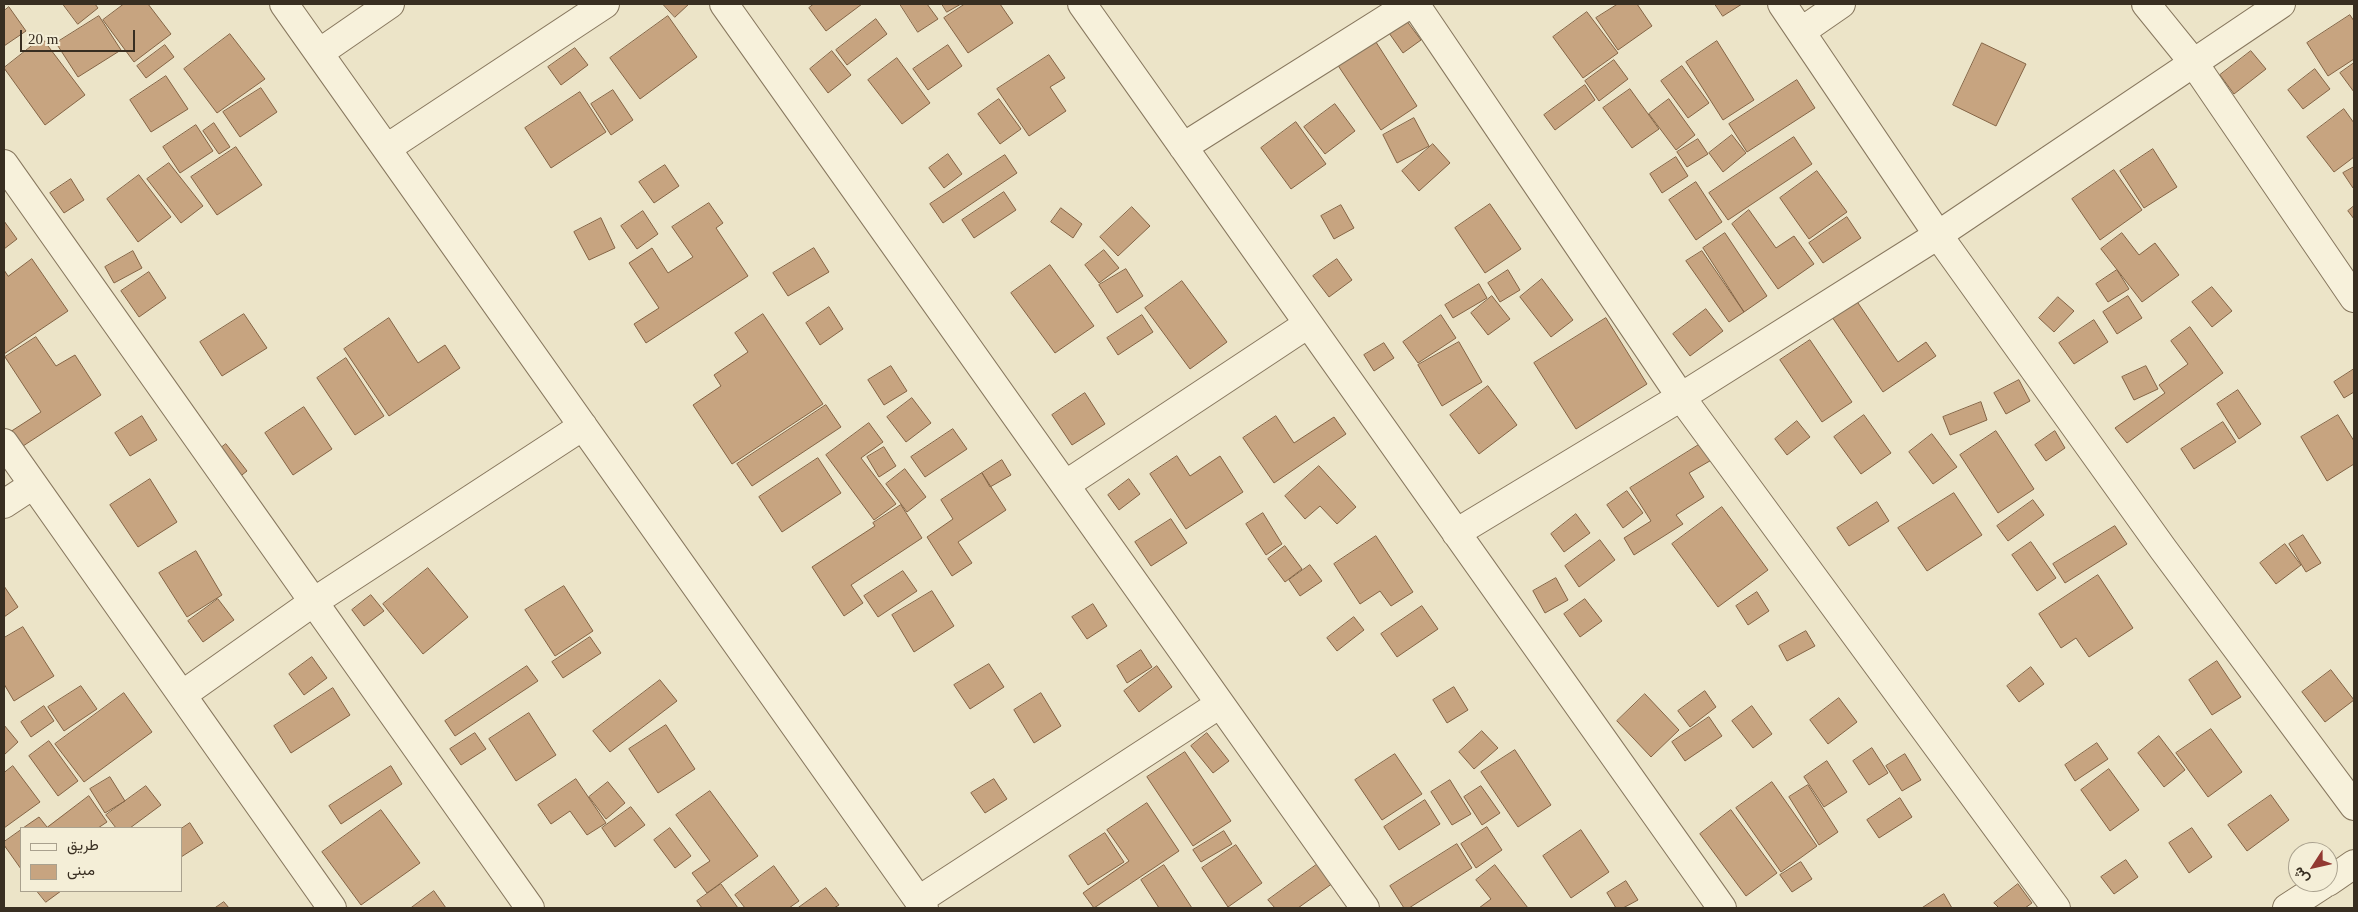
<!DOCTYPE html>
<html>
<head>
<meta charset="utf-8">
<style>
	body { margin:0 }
	#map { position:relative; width:2358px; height:912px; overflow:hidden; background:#ece4c8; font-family:"Times New Roman",Vazirmatn,serif }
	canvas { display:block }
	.frame { position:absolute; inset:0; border:5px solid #382e21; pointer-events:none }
	.legend { position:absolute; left:20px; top:827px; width:162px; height:65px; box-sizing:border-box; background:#f4eed7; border:1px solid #a9a18e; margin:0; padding:6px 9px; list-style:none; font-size:15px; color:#382e21 }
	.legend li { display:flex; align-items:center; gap:10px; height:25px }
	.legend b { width:25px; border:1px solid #a9a18e }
	.north { position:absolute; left:2288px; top:842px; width:50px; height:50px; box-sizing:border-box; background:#f4eed7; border:1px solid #a9a18e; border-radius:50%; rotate:235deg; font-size:14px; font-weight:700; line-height:20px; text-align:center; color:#382e21 }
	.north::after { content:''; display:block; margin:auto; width:18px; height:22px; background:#923932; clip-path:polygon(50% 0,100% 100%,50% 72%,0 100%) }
	.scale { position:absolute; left:20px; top:30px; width:115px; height:22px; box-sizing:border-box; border:2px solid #382e21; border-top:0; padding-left:6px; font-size:15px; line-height:18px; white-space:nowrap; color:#382e21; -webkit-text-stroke:4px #f4eed7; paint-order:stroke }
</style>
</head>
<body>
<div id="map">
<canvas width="2358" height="912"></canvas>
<div class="frame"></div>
<ul class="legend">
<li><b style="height:6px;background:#f7f1db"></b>طريق</li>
<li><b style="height:14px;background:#c7a480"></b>مبنى</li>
</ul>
<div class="north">ش</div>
<div class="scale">20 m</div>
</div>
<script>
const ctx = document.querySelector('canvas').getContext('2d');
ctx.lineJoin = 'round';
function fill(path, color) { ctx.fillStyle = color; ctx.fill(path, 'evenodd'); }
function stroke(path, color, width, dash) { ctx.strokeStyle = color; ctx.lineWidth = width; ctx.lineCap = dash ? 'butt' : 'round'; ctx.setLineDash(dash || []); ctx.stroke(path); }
const building = new Path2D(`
	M63,4H95L98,8L78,24Z
	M124,4H148L171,34L134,62L103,20Z
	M663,4H689L675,17Z
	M814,4H862L826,31L809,8Z
	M900,4H927L938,19L918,32Z
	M942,4H961L947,12Z
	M965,4H1000L1013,23L968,53L944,18Z
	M1618,4H1637L1652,26L1618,50L1596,18Z
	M1715,4H1742L1723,16Z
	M9,7L26,31L4,46V11Z
	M1587,12L1618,53L1583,78L1553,37Z
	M2350,15L2354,21V59L2328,76L2307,43Z
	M99,16L121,50L78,77L56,43Z
	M668,16L697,57L640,99L610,58Z
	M876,19L887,34L847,65L836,50Z
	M1406,20L1421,40L1403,53L1389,33Z
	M230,34L265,79L217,113L184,69Z
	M42,38L85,95L45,125L4,68Z
	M1374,39L1417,106L1381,130L1337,64Z
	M1717,41L1754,100L1723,120L1686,62Z
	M1982,43L2026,64L1996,126L1953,105Z
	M165,45L174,57L146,78L137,66Z
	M948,45L962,66L928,90L913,69Z
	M575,48L588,65L561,85L548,67Z
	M832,51L851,75L828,93L810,69Z
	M2251,51L2266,69L2234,94L2220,75Z
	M1049,55L1065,78L1050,87L1066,111L1029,136L997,89Z
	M897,58L930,103L902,124L868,80Z
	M1614,60L1628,79L1599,101L1585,81Z
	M2354,63V92L2340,73Z
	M1682,66L1709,103L1688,118L1661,81Z
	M2315,69L2330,89L2303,109L2288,90Z
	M166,76L188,109L151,132L130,100Z
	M1797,80L1815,108L1747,152L1729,124Z
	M1585,85L1595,100L1555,130L1544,115Z
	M261,88L277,112L240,137L223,112Z
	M1630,89L1659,129L1632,148L1603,108Z
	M613,90L633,120L611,135L591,104Z
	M580,92L606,132L551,168L525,128Z
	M999,99L1021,129L1000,144L978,114Z
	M1669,99L1695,135L1676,150L1649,114Z
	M1335,104L1355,131L1325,154L1304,127Z
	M2344,109L2354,123V157L2334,172L2307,137Z
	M1414,118L1429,146L1397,163L1383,135Z
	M1296,122L1326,164L1291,189L1261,148Z
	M214,123L230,147L219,154L203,131Z
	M196,125L213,151L180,173L163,147Z
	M1732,135L1746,153L1723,172L1709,153Z
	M1794,137L1812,164L1728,220L1709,193Z
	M1698,139L1708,154L1687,167L1677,152Z
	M1433,144L1450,163L1419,191L1402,171Z
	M236,147L262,185L217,215L191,177Z
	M2153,149L2177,187L2144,208L2120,171Z
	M948,154L962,174L944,188L929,168Z
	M1005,155L1017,173L943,223L930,204Z
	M1676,157L1688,176L1662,193L1650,174Z
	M169,163L203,206L181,223L147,179Z
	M665,165L679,186L654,203L639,182Z
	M2354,167V187L2353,188L2343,173Z
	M2114,170L2142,210L2100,240L2072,199Z
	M1817,171L1847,212L1809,239L1780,198Z
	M139,175L171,217L138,242L107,199Z
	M71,179L84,200L64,213L50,193Z
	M1696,182L1722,222L1696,240L1669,200Z
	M1004,192L1016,210L974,238L962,220Z
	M709,203L723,223L716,228L748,276L646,343L634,324L659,308L629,263L652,248L668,273L693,257L672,227Z
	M1490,204L1521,249L1485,273L1455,228Z
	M1341,205L1354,228L1334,239L1321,216Z
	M2354,206V219L2348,211Z
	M1132,207L1150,226L1118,256L1100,237Z
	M1061,208L1082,224L1073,238L1051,222Z
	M1749,210L1776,248L1794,236L1814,264L1778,289L1732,224Z
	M643,211L658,234L637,249L621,226Z
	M1847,217L1861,238L1823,263L1809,243Z
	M601,218L615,248L589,260L574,232Z
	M4,221L17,239L4,249Z
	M1725,233L1767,296L1744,312L1703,248Z
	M2122,233L2139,255L2155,243L2179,275L2142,302L2101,249Z
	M814,248L829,272L788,296L773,273Z
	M1104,250L1119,268L1099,283L1085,265Z
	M133,251L142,268L114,283L105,267Z
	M1702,251L1744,312L1729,322L1686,261Z
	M32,259L68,311L4,354V270L8,276Z
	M1337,259L1352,280L1329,297L1313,276Z
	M1050,265L1094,326L1055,353L1011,293Z
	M1126,269L1143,296L1117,313L1099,285Z
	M1508,270L1520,290L1500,302L1488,283Z
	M2117,270L2129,289L2108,302L2096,284Z
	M149,272L166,298L139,317L121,291Z
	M1542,279L1573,320L1551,337L1520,297Z
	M1182,281L1227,342L1190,369L1145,308Z
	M1479,284L1487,298L1453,318L1445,305Z
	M2212,287L2232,311L2212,327L2192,302Z
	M1492,296L1510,319L1488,335L1471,313Z
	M2128,296L2142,318L2117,334L2103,312Z
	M2058,297L2074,311L2054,332L2039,318Z
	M1856,300L1898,362L1926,342L1936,356L1883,392L1832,317Z
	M829,307L843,329L820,345L806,323Z
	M1706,309L1723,331L1690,356L1673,334Z
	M244,314L267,348L222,376L200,342Z
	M763,314L823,404L732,464L693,405L721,386L714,375L748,352L735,333Z
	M1142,315L1153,332L1118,355L1107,338Z
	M1441,315L1456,338L1418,363L1403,342Z
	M389,318L418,363L445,345L460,368L389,416L344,349Z
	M1606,318L1647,384L1576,429L1534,363Z
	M2094,320L2108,342L2074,364L2059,343Z
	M2190,327L2223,373L2127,443L2115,428L2165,393L2159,385L2188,364L2171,341Z
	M36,337L56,366L75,355L101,395L20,448L10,432L41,412L5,357Z
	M1810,340L1852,402L1822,422L1780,360Z
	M1459,342L1482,382L1442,406L1418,365Z
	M1384,343L1394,358L1374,371L1364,355Z
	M346,358L384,416L355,435L317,378Z
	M891,366L907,391L884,405L868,380Z
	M2146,366L2158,389L2134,400L2122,377Z
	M2354,369V392L2344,398L2334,382Z
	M2019,380L2030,401L2006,414L1994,393Z
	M1488,386L1517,425L1479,454L1450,415Z
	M2238,390L2261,424L2239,439L2217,404Z
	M1085,393L1105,424L1072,445L1052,415Z
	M912,398L931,423L906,442L887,417Z
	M1981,402L1987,420L1950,435L1943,417Z
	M826,405L841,427L752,486L737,464Z
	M304,407L332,449L293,475L265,433Z
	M1864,415L1891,453L1861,474L1834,437Z
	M2338,415L2354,441V464L2327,481L2301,437Z
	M142,416L157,440L130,456L115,433Z
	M1276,416L1294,443L1334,417L1346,434L1274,483L1243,438Z
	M1797,421L1810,437L1787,455L1775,439Z
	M2223,422L2236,442L2194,469L2181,449Z
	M869,423L883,442L861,458L896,504L874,520L826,455Z
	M953,429L967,449L925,477L911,457Z
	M1996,431L2034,489L1998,513L1960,455Z
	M2055,431L2065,448L2046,461L2035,445Z
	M1932,434L1957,467L1933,484L1909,452Z
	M1705,441L1715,458L1689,473L1704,497L1676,515L1683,524L1634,555L1624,538L1651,521L1630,488Z
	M226,444L247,471L229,485L208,458Z
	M884,447L896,466L879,477L867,457Z
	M1177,456L1190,476L1220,456L1243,492L1186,529L1150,474Z
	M818,458L841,493L782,532L759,497Z
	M1002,460L1011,475L990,487L982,473Z
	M1319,466L1356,507L1337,524L1320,506L1305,519L1285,496Z
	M905,469L926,497L907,512L886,484Z
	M982,473L1006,510L958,542L972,563L952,576L927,537L953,519L941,500Z
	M150,479L177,522L138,547L110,505Z
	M1129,479L1140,494L1119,510L1108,495Z
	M1627,491L1643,513L1623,528L1607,505Z
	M1954,493L1982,535L1927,571L1898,528Z
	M2033,500L2044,515L2008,541L1997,526Z
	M1877,502L1889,521L1849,546L1837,528Z
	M901,505L922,538L851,585L863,603L844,616L812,567L875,526L873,523Z
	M1722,507L1768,570L1718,607L1672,544Z
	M1263,513L1282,544L1266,555L1246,524Z
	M1576,514L1590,533L1564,552L1551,534Z
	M1171,519L1187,543L1151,566L1135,542Z
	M2115,526L2127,544L2065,583L2053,564Z
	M2303,535L2321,563L2306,572L2289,544Z
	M1376,536L1413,592L1391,606L1380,591L1360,604L1334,564Z
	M1600,540L1615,560L1579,587L1565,566Z
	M2031,542L2056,578L2037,591L2012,555Z
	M2285,544L2301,565L2276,584L2260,563Z
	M1285,546L1302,569L1285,582L1268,559Z
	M196,551L222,595L187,617L159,573Z
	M1310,565L1322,581L1300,596L1289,580Z
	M428,568L468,617L423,654L383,604Z
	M903,571L917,591L878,617L864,596Z
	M2098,575L2133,628L2089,657L2076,638L2061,648L2039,614Z
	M1556,578L1568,600L1545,613L1533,591Z
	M4,586L18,607L4,617Z
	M564,586L593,631L555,656L525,610Z
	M932,591L954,626L914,652L892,615Z
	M1757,592L1769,611L1748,625L1736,606Z
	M371,595L384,611L364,626L352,610Z
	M218,599L234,620L203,642L188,621Z
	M1585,599L1602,621L1580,637L1564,614Z
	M1093,604L1107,626L1087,639L1072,617Z
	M1422,606L1438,629L1397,657L1381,634Z
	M1354,617L1364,630L1337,651L1327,638Z
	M23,627L54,676L14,701L4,684V638Z
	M1806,631L1815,646L1787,661L1779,646Z
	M590,637L601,653L563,678L552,662Z
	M1141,650L1152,667L1127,683L1117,666Z
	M312,657L327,678L304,695L289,674Z
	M2217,661L2241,697L2212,715L2189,680Z
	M989,664L1004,687L970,709L954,685Z
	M527,666L538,681L455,736L445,721Z
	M1157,666L1172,687L1139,712L1124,691Z
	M2031,667L2044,684L2019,702L2007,686Z
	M2331,670L2354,700L2325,722L2302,692Z
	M660,680L677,701L610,752L593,731Z
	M81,686L97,709L64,731L48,707Z
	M1454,687L1468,710L1447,723L1433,700Z
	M333,688L350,715L291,753L274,726Z
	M1705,691L1716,707L1690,727L1678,711Z
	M124,693L152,732L84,782L55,744Z
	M1041,693L1061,726L1034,743L1014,710Z
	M1645,694L1679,730L1651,757L1617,721Z
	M1839,698L1857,722L1828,744L1810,720Z
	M44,706L54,721L31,737L21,722Z
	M1752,706L1772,734L1753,748L1732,721Z
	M529,713L556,755L516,781L489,739Z
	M1709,717L1722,736L1685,761L1672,742Z
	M4,725L18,742L4,755Z
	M666,725L695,769L658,793L629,749Z
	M2211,729L2242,772L2208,797L2176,753Z
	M1482,731L1498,748L1474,769L1459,752Z
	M475,733L486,749L461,765L450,749Z
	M1207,733L1229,761L1213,773L1191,746Z
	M2159,736L2185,770L2164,787L2138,753Z
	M49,741L78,781L58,796L29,756Z
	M2097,743L2108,759L2075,781L2065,765Z
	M1872,748L1888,773L1869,785L1853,761Z
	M1515,750L1551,805L1518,827L1481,772Z
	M1185,752L1231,821L1193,846L1147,777Z
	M1395,754L1422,794L1382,820L1355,780Z
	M1905,754L1921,780L1902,791L1886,766Z
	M1827,761L1847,792L1824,807L1804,777Z
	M13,766L40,802L4,828V773Z
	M391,766L402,784L341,824L329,806Z
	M2109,769L2139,810L2110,831L2081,790Z
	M110,777L125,801L105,813L90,789Z
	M576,779L606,823L587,835L570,811L551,824L538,805Z
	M994,779L1007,799L985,813L971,793Z
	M1450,780L1471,814L1452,825L1431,792Z
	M608,782L625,803L606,819L589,797Z
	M1772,782L1817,846L1781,872L1736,808Z
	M1808,785L1838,832L1819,845L1789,797Z
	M146,786L161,805L130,828H116L106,815Z
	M1481,786L1500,813L1482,825L1464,797Z
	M710,791L758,856L707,893L692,873L710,861L676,815Z
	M2271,795L2289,820L2247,851L2228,825Z
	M89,796L107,822L98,828H23L39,817L47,827Z
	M1900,798L1912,817L1879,838L1867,820Z
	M1425,800L1440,824L1399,850L1384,827Z
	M1147,803L1179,851L1094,908L1083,893L1129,861L1107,830Z
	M631,807L645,825L615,847L602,828Z
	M381,810L420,863L361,905L322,852Z
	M1731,810L1777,873L1746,896L1700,834Z
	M190,823L203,843L181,857V829Z
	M1487,827L1502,850L1476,868L1461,844Z
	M670,828L691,856L675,868L654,840Z
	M2192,828L2212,857L2189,873L2169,843Z
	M21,830V869L4,845V842Z
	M1581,830L1609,872L1571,898L1543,856Z
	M1224,831L1232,844L1201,862L1193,850Z
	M1105,833L1124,862L1088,885L1069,856Z
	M1457,844L1472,868L1409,908H1404L1390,886Z
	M1236,845L1262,883L1228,907L1202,868Z
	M2126,860L2138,877L2114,894L2101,877Z
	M1801,862L1812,879L1792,892L1780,875Z
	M1319,863L1333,883L1298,908H1275L1268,900Z
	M1164,865L1192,908H1159L1141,880Z
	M1495,865L1528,908H1479L1491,899L1476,880Z
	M774,866L799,901L789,908H745L735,895Z
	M1626,881L1638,900L1623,908H1616L1607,893Z
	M721,884L738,908H702L697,901Z
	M2018,884L2032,903L2025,908H1999L1994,903Z
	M826,888L839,905L834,908H798Z
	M37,891H61L46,902Z
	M434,891L446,908H411Z
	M1944,894L1952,908H1922Z
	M224,902L229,908H215Z`);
fill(building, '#c7a480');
stroke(building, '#846445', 1);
const minor = new Path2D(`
	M284,4L924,908
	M724,4L1365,908
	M1082,4L1722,908
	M1415,4L1681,397L2056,908
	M1782,4L1938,235L2163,549L2354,806
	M2146,4L2193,62L2354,298
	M1802,31L1841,4
	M319,53L390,4
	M1183,147L1410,4
	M387,148L605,4
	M4,164L530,908
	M4,443L332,908
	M1065,485L1308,324
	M4,504L33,485
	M1456,533L1681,397L1938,235L2281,4
	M182,695L312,603L583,426
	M2328,882L2354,864
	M919,900L1220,704
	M2287,908L2327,882`);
stroke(minor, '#87775e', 30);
stroke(minor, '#f7f1db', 28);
</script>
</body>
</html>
